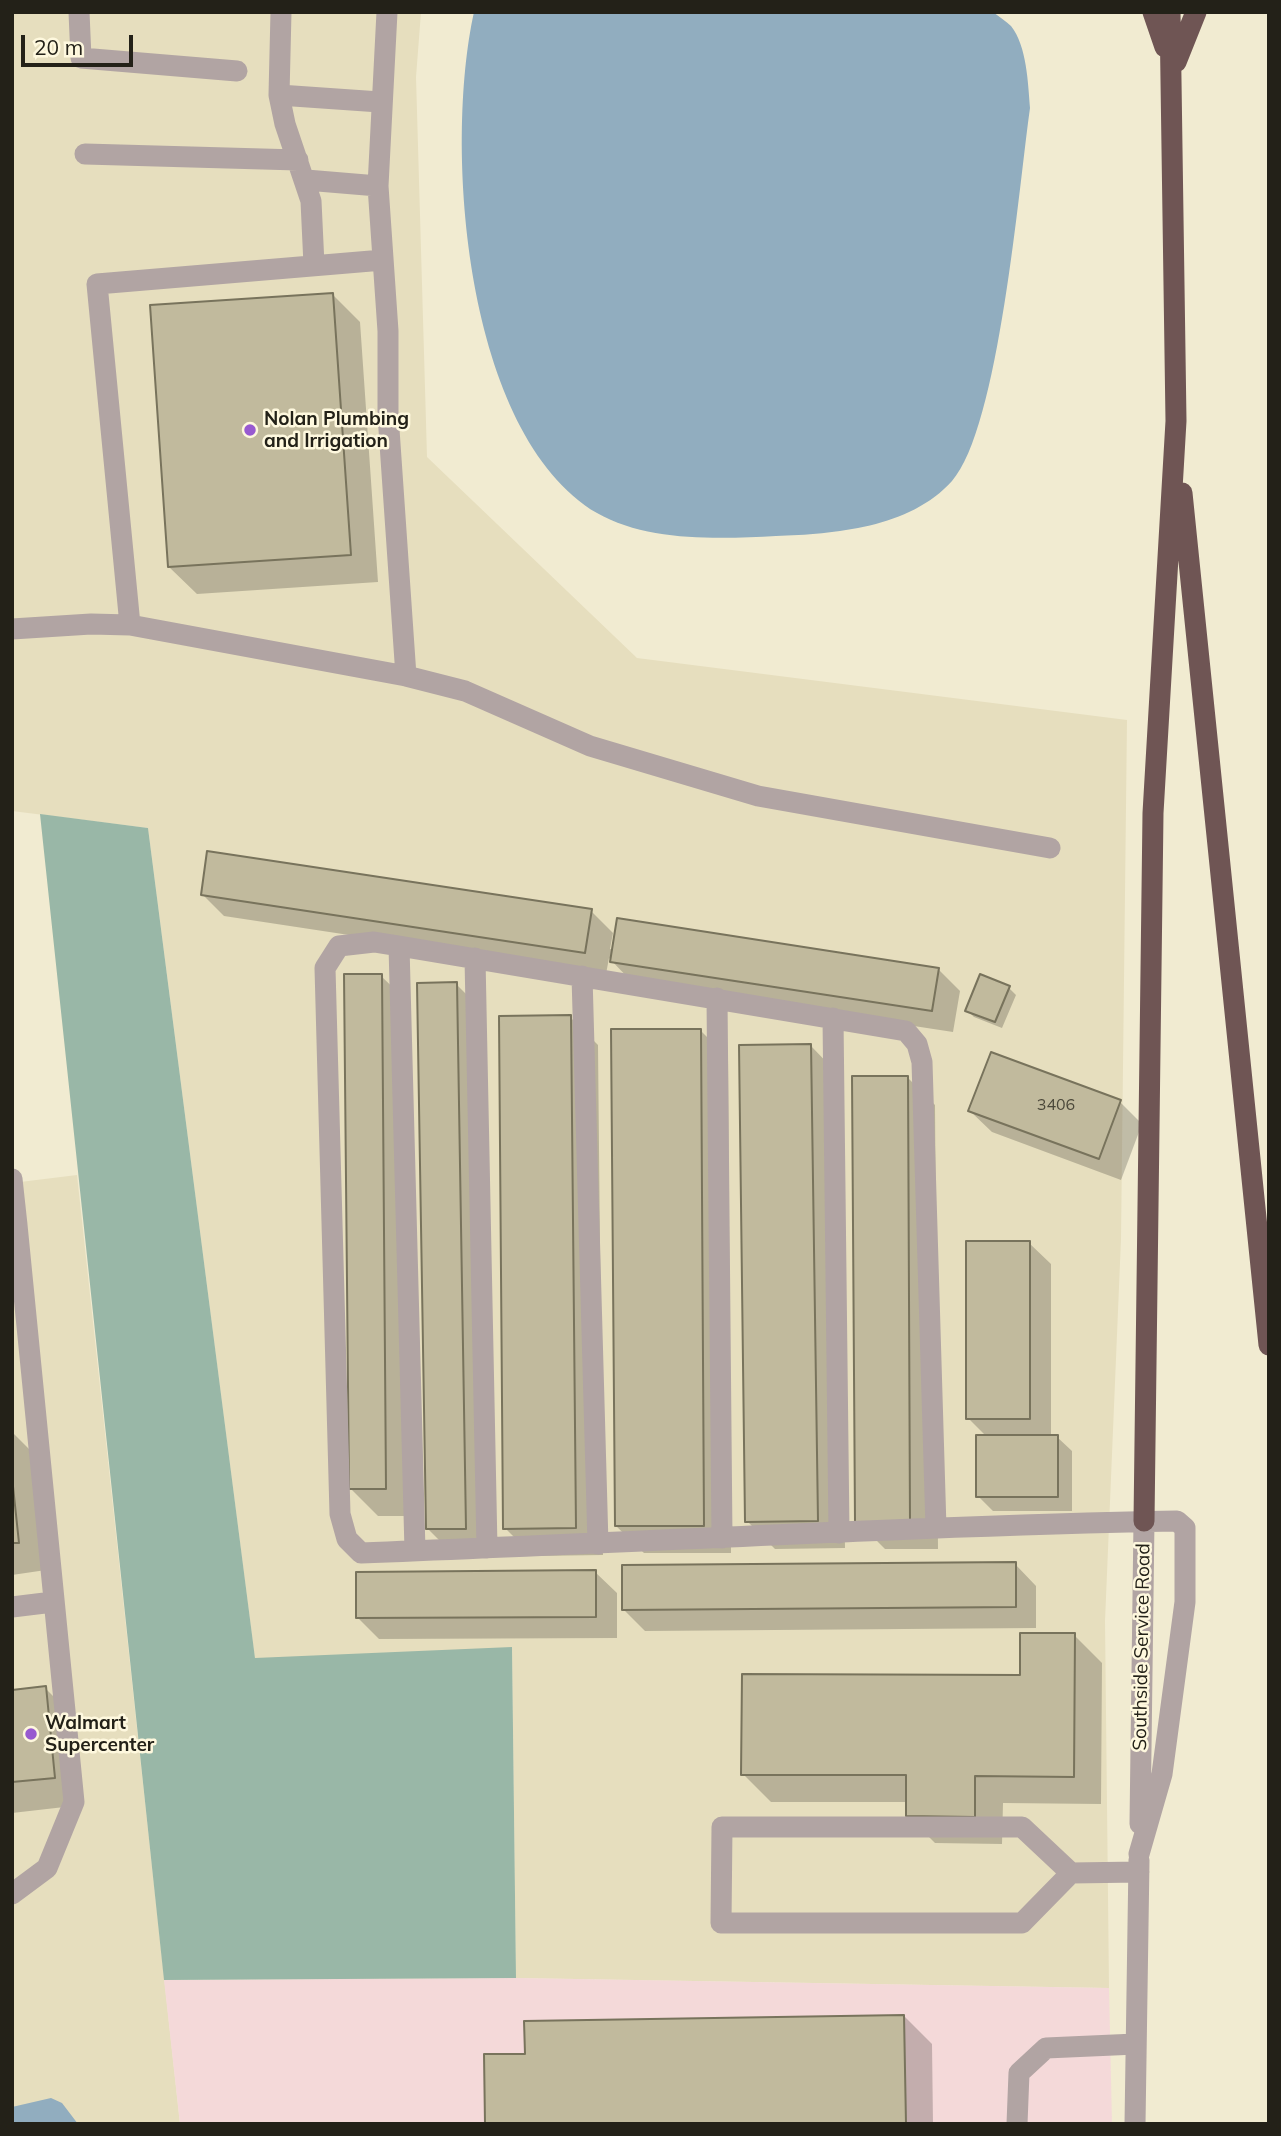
<!DOCTYPE html>
<html>
<head>
<meta charset="utf-8">
<style>
	body { margin:0 }
	#map { position:relative; width:1281px; height:2136px; overflow:hidden; background:#f1ebd1; font-family:Mulish,sans-serif }
	canvas { display:block }
	.frame { position:absolute; inset:0; border:14px solid #232118; pointer-events:none }
	.scale { position:absolute; left:21px; top:35px; width:112px; height:32px; box-sizing:border-box; border:4px solid #232118; border-top:0; padding-left:9px; font-size:21px; line-height:24px; white-space:nowrap; color:#232118; -webkit-text-stroke:5px #fef8de; paint-order:stroke }
</style>
</head>
<body>
<div id="map">
<canvas width="1281" height="2136"></canvas>
<div class="frame"></div>
<div class="scale">20 m</div>
</div>
<script>
const ctx = document.querySelector('canvas').getContext('2d');
ctx.lineJoin = 'round';
function fill(path, color) { ctx.fillStyle = color; ctx.fill(path, 'evenodd'); }
function stroke(path, color, width, dash) { ctx.strokeStyle = color; ctx.lineWidth = width; ctx.lineCap = dash ? 'butt' : 'round'; ctx.setLineDash(dash || []); ctx.stroke(path); }
function write(font, color, halo, rows, align = 'center') {
  ctx.font = font + ' Mulish,sans-serif'; ctx.lineWidth = 5; ctx.setLineDash([]); ctx.textBaseline = 'middle'; ctx.strokeStyle = halo; ctx.fillStyle = color; for (const [text, x, y, turn = 0] of rows) {
    ctx.save(); ctx.translate(x, y); ctx.rotate((+turn || 0) * Math.PI / 180); ctx.textAlign = isNaN(turn) ? turn : align; if (halo) ctx.strokeText(text, 0, 0); ctx.fillText(text, 0, 0); ctx.restore();
  }
}
fill(new Path2D(`
	M12,12H421L416,77L427,457L637,658L1127,720L1121,1239L1105,1621L1109,1988L516,1978L512,1648L255,1659L148,828L12,811Z
	M77,1175L180,2124H12V1183Z`), '#e6debe');
fill(new Path2D(`
	M516,1978L1109,1988L1112,2124H180L164,1980Z`), '#f4d9d9');
fill(new Path2D(`
	M40,814L148,828L255,1658L512,1647L516,1978L164,1980Z`), '#99b7a7');
fill(new Path2D(`
	M993,12C999,17 1006,21 1011,26C1027,46 1028,84 1030,108C1019,185 999,429 952,481C910,528 834,534 776,536C720,539 647,542 597,513C464,434 444,147 474,12Z
	M51,2098L62,2103L78,2124H12V2107Z`), '#91adbf');
fill(new Path2D(`
	M332,294L360,322L378,582L197,594L169,567Z
	M202,894L591,911L613,933L610,949L938,969L960,991L953,1032L633,983L609,958L606,974L224,916Z
	M381,976L409,1003L414,1516H378L350,1488Z
	M456,984L484,1012L493,1556L456,1557L428,1529Z
	M1009,988L1016,995L1002,1028L974,1017L967,1010Z
	M570,1017L598,1045L603,1555L533,1556L505,1528Z
	M700,1030L728,1058L731,1553H644L616,1526Z
	M811,1046L838,1074L845,1548L775,1549L747,1521Z
	M907,1077L935,1105L938,1549H885L857,1521Z
	M1120,1102L1142,1124L1121,1180L992,1132L970,1111Z
	M1029,1243L1051,1264V1437H1057L1072,1451V1511H993L978,1496L987,1437L968,1418Z
	M12,1432L34,1454L46,1570L12,1575Z
	M1015,1564L1036,1586V1628L645,1631L623,1609Z
	M595,1572L617,1593V1638L379,1639L357,1617Z
	M1074,1635L1102,1663L1101,1804L1003,1803L1002,1844L935,1843L907,1815V1802H771L743,1774L1022,1677Z
	M45,1688L73,1716L82,1805L12,1813V1691Z
	M904,2016L932,2044L933,2124H487L526,2056Z`), '#0003');
const building = new Path2D(`
	M333,293L351,555L168,567L150,305Z
	M207,851L592,909L585,953L201,895Z
	M617,918L939,968L932,1011L610,962Z
	M344,974H382L386,1489H349Z
	M980,974L1010,986L995,1022L965,1011Z
	M457,982L466,1529H426L417,983Z
	M571,1015L576,1528L503,1529L499,1016Z
	M611,1029H701L704,1526H615Z
	M811,1044L818,1521L745,1522L739,1045Z
	M991,1052L1121,1100L1099,1159L968,1111Z
	M852,1076H908L910,1522H855Z
	M966,1241H1030V1419H966Z
	M976,1435H1058V1497H976Z
	M12,1477L19,1543H12Z
	M1016,1562V1607L622,1610V1565Z
	M596,1570V1617L356,1618V1572Z
	M1020,1633H1075L1074,1777L975,1776V1817L906,1816V1775H741L742,1674L1020,1675Z
	M46,1686L55,1778L12,1782V1690Z
	M904,2015L906,2124H485L484,2054H525L524,2021Z`);
fill(building, '#c1ba9d');
stroke(building, '#78735c', 2);
stroke(new Path2D(`
	M79,12L81,58L237,71
	M281,12L279,95L285,124L311,201L314,265
	M387,12L378,186L388,331V415L406,676
	M279,95L380,102
	M85,154L298,160
	M306,180L378,186
	M130,625L97,284L383,260
	M12,629L91,624L130,625L406,676L465,691L590,746L758,796L1050,848
	M399,946L415,1551
	M475,958L487,1548
	M582,976L598,1544
	M717,998L722,1538
	M833,1018L839,1533
	M12,1179L17,1225H12
	M936,1528L922,1062L917,1044L906,1031L399,946L374,942L339,946L325,968L340,1514L347,1539L361,1553C633,1543 905,1526 1177,1521L1185,1528V1602L1162,1774L1139,1854
	M12,1607L53,1602
	M1140,1824L1144,1521
	M1071,1873L1022,1827H722L721,1923H1022L1071,1873L1139,1872
	M12,1894L47,1868L74,1802L17,1225
	M1017,2124L1019,2073L1046,2048L1136,2044
	M1135,2124L1139,1860`), '#b1a4a3', 21);
stroke(new Path2D(`
	M1153,12L1165,47
	M1176,62L1196,12
	M1182,493C1209,777 1242,1061 1269,1345
	M1144,1521L1153,813L1176,421L1170,12`), '#6f5554', 21);
for (const [x, y, r, color] of [
	[250,430,7,"#985ad0"],
	[31,1734,7,"#985ad0"]
]) { const dot = new Path2D(); dot.arc(x, y, r, 0, 2 * Math.PI); ctx.fillStyle = color; ctx.fill(dot); stroke(dot, '#fef8de', 2.5); }
write('16px', '#4a4739', null, [
	["3406",1056,1105]
]);
write('bold 19px', '#232118', '#fef8de', [
	["Nolan Plumbing",264,419],
	["and Irrigation",264,441],
	["Walmart",45,1723],
	["Supercenter",45,1745]
], 'left');
write('19px', '#232118', '#fef8de', [
	["Southside Service Road",1142,1647,-89]
]);
</script>
</body>
</html>
